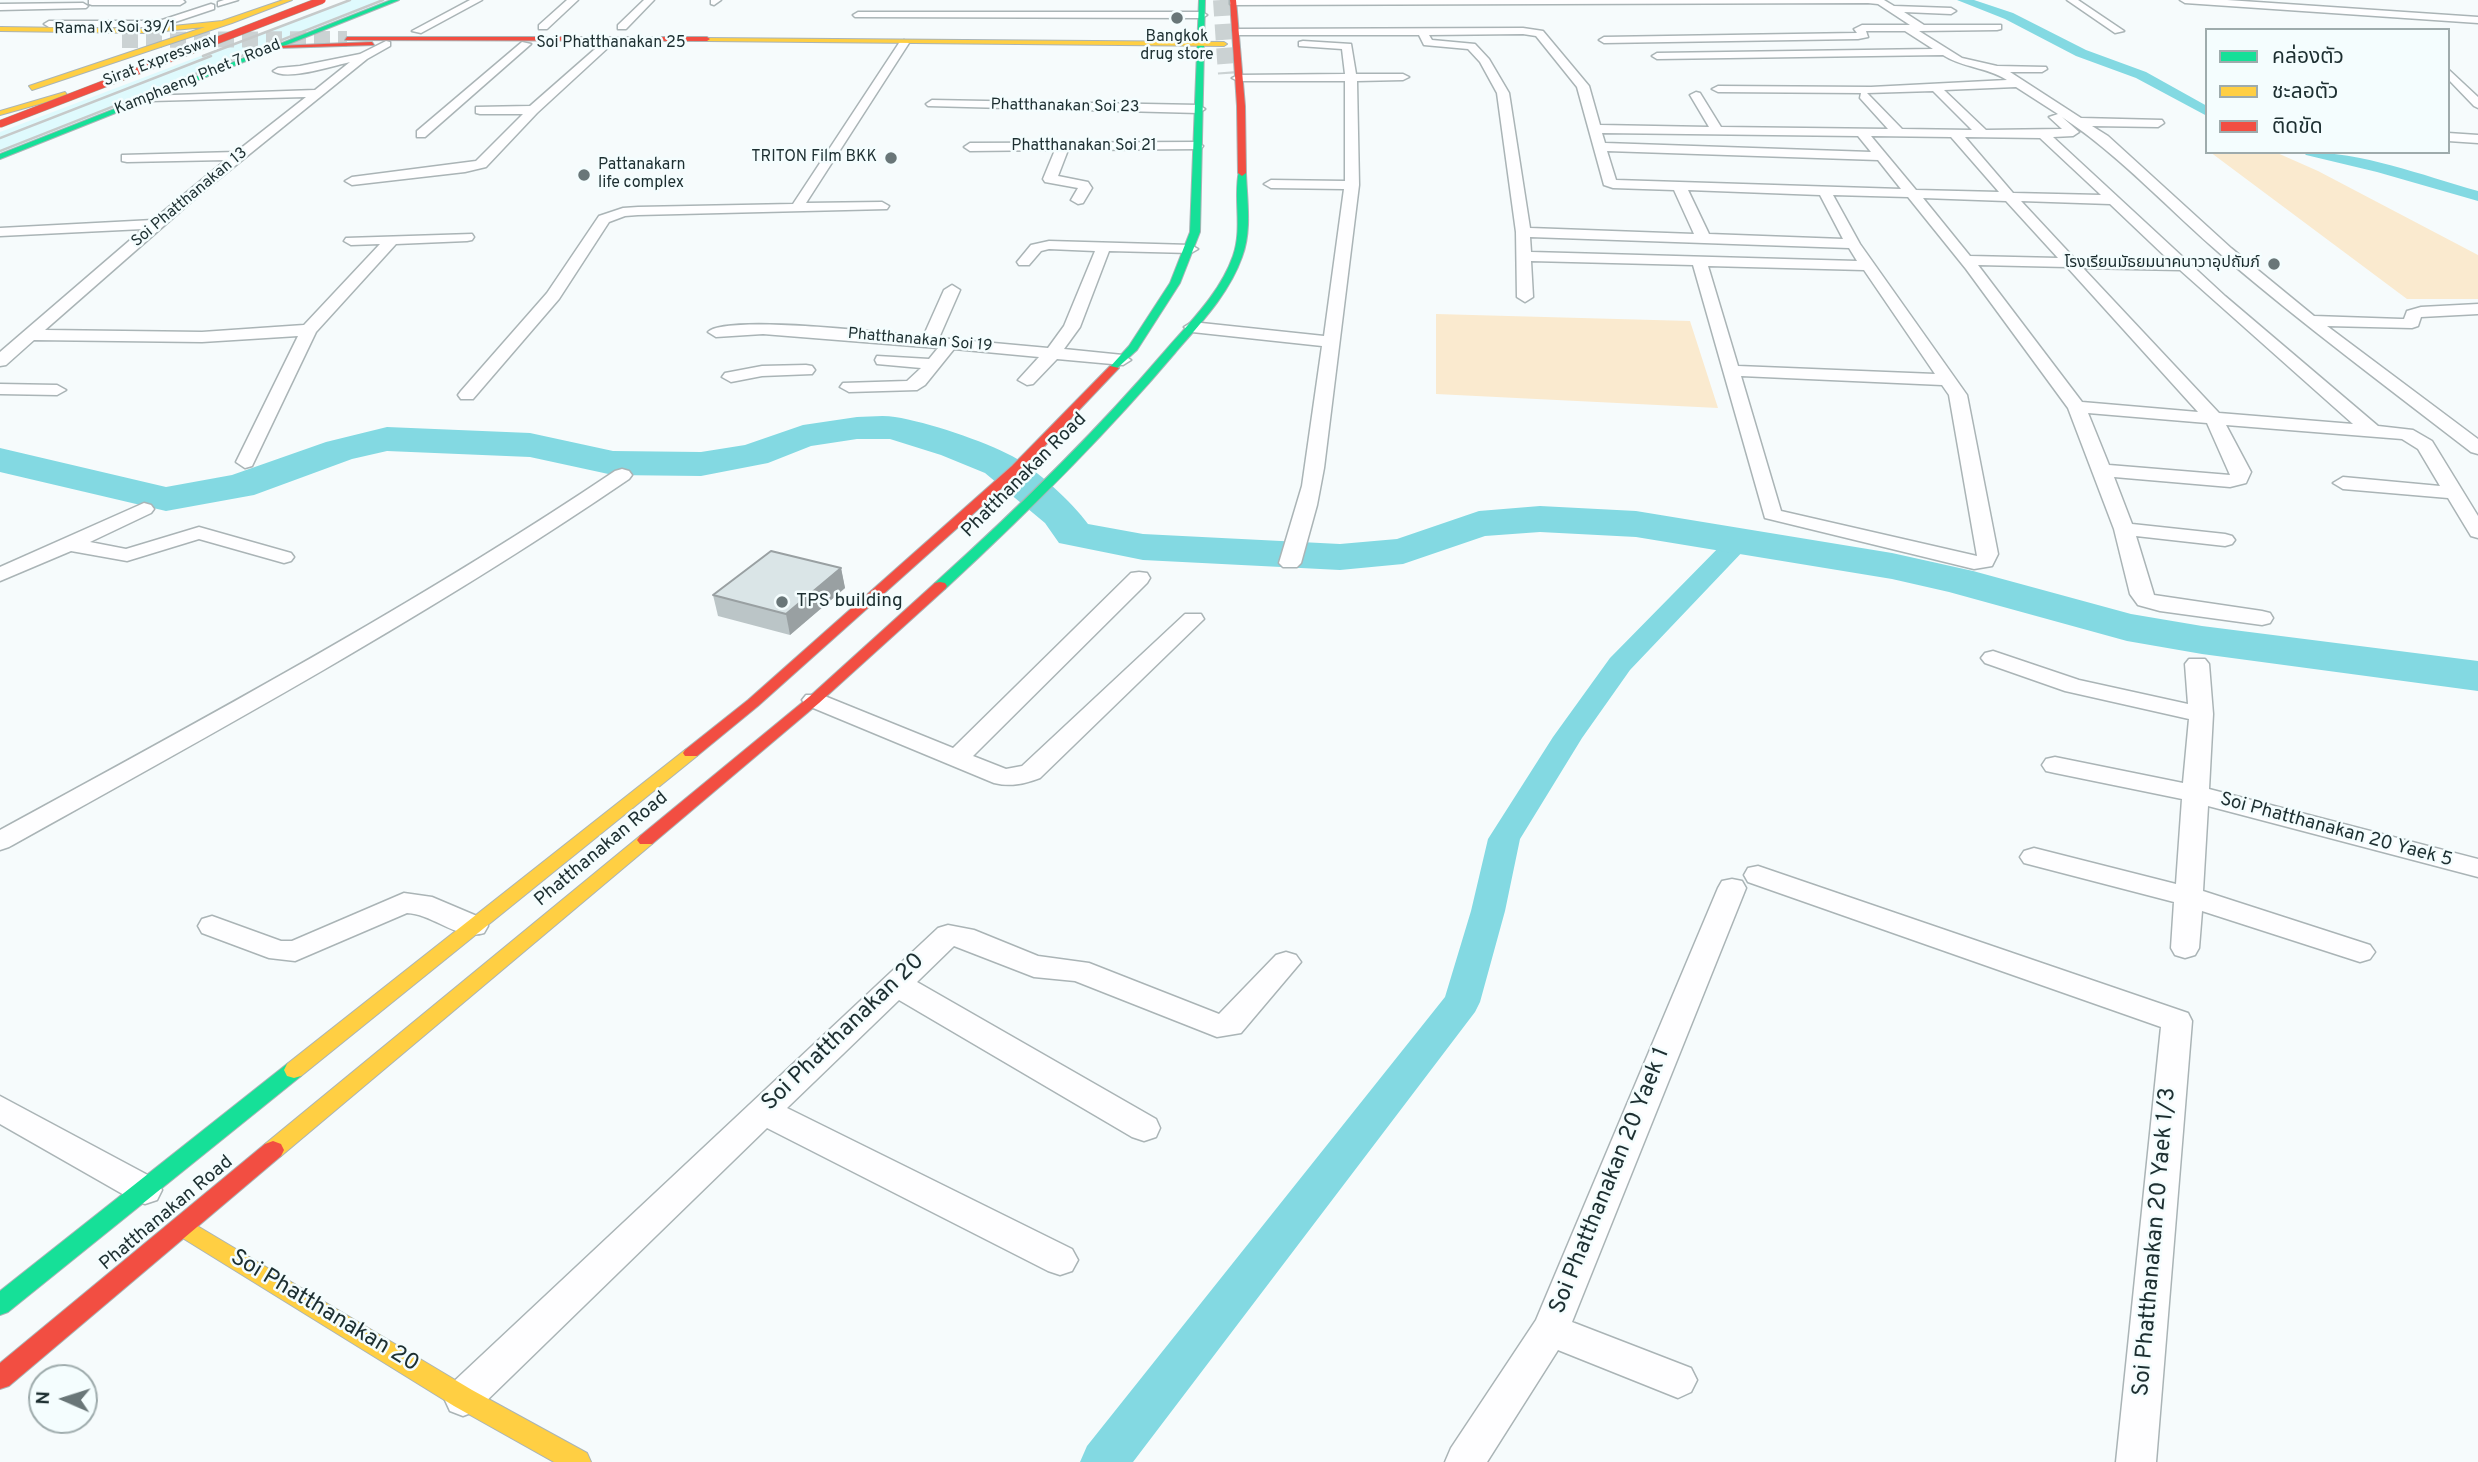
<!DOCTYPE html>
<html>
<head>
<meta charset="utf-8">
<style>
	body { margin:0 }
	#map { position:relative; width:2478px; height:1462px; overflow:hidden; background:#f6fbfc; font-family:Overpass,"Noto Sans Thai",sans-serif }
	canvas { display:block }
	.legend { position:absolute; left:2205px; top:28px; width:245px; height:126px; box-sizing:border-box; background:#f4fdfe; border:2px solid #9eabac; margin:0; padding:9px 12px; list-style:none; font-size:21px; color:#1d2f31 }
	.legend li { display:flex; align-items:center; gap:14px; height:35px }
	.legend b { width:35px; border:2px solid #9eabac }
	.north { position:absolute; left:28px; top:1364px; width:70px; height:70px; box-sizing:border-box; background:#f4fdfe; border:2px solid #9eabac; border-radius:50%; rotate:273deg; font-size:19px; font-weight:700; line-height:28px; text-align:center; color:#1d2f31 }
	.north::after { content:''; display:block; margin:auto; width:24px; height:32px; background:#697678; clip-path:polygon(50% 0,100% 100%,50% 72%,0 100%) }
</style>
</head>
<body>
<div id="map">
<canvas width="2478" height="1462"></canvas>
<ul class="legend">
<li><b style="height:9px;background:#16e098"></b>คล่องตัว</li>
<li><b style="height:9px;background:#ffcf43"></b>ชะลอตัว</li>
<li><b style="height:9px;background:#f24e42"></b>ติดขัด</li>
</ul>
<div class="north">N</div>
</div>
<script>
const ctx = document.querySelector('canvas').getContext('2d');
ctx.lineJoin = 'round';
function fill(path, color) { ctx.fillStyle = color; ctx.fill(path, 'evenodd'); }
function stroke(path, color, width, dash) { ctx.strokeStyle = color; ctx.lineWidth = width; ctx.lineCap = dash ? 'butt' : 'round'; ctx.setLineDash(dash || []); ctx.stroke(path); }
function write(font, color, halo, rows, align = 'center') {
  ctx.font = font + ' Overpass,"Noto Sans Thai",sans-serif'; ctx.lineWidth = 5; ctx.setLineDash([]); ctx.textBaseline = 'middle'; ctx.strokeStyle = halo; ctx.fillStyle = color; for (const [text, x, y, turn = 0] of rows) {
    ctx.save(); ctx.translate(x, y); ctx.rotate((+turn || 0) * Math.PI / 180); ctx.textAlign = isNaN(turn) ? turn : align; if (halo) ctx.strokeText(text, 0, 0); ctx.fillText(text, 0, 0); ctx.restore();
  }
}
fill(new Path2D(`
	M348,0H398L0,157V132Z`), '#dffafd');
fill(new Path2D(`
	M2210,152H2275L2318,171L2478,255V299H2407Z
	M1436,314L1690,321L1718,408L1436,394Z`), '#faeacf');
fill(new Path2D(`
	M1957,0H1974L2013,13L2086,50L2146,72L2207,106V116L2136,78L2076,56L2005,19Z
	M2303,152C2363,152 2421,175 2478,191V201L2377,172L2306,155Z
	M1739,533L1748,536L1752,541L1748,546L1630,670L1582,738L1520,839L1505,911L1480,1002L1475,1012L1133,1462H1080L1087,1446L1445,997L1471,911L1488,839L1553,737L1610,658L1730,536Z`), '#83d9e2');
fill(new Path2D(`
	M857,417C869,417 883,415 895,417C927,422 984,441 1012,456C1037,470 1072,502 1088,524L1143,534L1340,544L1397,539L1479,511L1540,506L1636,511L1892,553L1973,571L2131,614L2202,626L2478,661V691L2202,654L2127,641L1949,592L1892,579L1636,537L1540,532L1485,536L1403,564L1340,570L1143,560L1059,543L1045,523L985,473L941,455L890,439H857L811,446L768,463L701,476L613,475L530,457L387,451L352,459L254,495L166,511L0,472V448L166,487L232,475L326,442L387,427L530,433L613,451L701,452L745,445L803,425Z`), '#83d9e2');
stroke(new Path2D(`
	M1221,0L1226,74
	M122,40L347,39`), '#cbd2d3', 16, [16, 8]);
const street = new Path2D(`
	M89,0H183L185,2L180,5H92L89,4Z
	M224,0H238L218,6V2Z
	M470,0H482L421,33L412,31Z
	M567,0H578L547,29H539V25Z
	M644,0H654L626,29H618V25Z
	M711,0H721L714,5L711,4Z
	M1230,0H1884L1894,6L1951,8L1956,11L1951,14L1904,12L1924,25H2001V29L1997,30L1919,31L1962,58L1997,66L2046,67L2047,69L2042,72H2010L2081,118L2162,120L2164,123L2158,127L2092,126L2108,136L2231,248L2314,316L2401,319H2404L2407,311L2421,307L2478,304V314L2421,317L2418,326L2412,328L2327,326L2478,439V454L2471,452C2388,388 2304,325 2224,257C2169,210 2122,157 2062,117L2079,132L2073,136L2053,137L2225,296L2378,426L2413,430L2432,441L2478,516V538L2471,536L2448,498L2343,489L2333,483L2343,477L2440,486L2418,449L2402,439L2226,425L2251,472L2246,483L2230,487L2114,477L2132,524L2225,534L2232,536L2235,540L2232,544L2225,546L2136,536L2154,595L2262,611L2270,613L2273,618L2270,623L2262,625L2160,611L2138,605L2130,594L2114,529L2068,408L1966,269L1908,197L1833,195L1860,244L1967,395L1998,554L1992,566L1974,569L1765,518L1693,265L1531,261L1533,297L1525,302L1517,297L1516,232L1497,93L1480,62L1468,49L1424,45L1419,35H1239L1234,32L1239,29L1523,28L1543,31L1589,86L1600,125L1709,127L1690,95L1696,92L1700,93L1721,127L1888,129L1860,98L1861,93L1718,92L1712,89L1718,86L1871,87L2007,80C1987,67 1963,68 1943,55L1657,59L1652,56L1657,53L1933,49L1905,31H1866L1868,37L1858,39L1604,43L1599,40L1604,37L1857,33L1854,29L1862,25H1910L1878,4L1868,3L1233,5L1230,4ZM1523,34L1536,36L1577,87L1604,185L1613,188L1674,190L1694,234L1530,228L1509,93L1489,59L1475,44L1432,40L1429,35ZM2016,87L2058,114L2049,117L2062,129L1986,130L1944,90ZM1933,91L1972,130L1902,129L1867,93ZM1602,133L1858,136L1871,152L1605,143ZM1871,136L1951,137L1999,192L1916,190ZM1965,137L2040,138L2101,195L2013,193ZM1607,151L1878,160L1901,189L1616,180ZM1688,190L1820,195L1843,239L1709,234ZM1923,198L2006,201L2058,258L1970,256ZM2021,201L2110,204L2170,261L2075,259ZM1530,237L1849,248L1857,261L1531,252ZM1978,265L2067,267L2198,412L2082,402ZM1708,266L1864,270L1935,374L1738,366ZM2083,268L2180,270L2353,424L2219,413ZM1741,376L1942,385L1949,395L1977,556L1781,511ZM2088,413L2207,423L2230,475L2109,465Z
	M2067,0H2078L2124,31L2115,33Z
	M2180,0H2227L2478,17V23L2185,3Z
	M83,3L88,6L86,8L0,10V4Z
	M211,4L214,5V9L160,27H49L44,24L49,21H159Z
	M858,12H1202L1207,15L1202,18L855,17L853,15Z
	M904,40L909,43L806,203L882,202L889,206L887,209L638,215L625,216L609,222L559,299L473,399H461L458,395L461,391L547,293L599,216L623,208L638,207L793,204L899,43Z
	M386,41L390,42V46L367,59L199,195L45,330L202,332L304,325L380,244L351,245L344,241L346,238L472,234L474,237L472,240L467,241L396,244L316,332L252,466L245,468L236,462L298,336L202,342L34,340L6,365L0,366V352L143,229L0,236V228L153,220L226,160L127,162L122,161V155L236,152L306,97L150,101L144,98L146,96L315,90L350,62C332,66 287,81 273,71L278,68L300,66L360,54Z
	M1303,41L1351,44L1356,74H1403L1409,77L1403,80L1357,81L1359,185L1324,468L1317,505L1301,563L1297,567H1283L1279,563L1302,486L1322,346L1192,332L1184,327L1192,322L1324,336L1344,189L1271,188L1264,184L1271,180L1345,181V81H1238L1232,78L1238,75L1345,74L1342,49L1299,46V42Z
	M522,42L531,44L425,137H417V131Z
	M603,42L612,44L537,113L486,167L465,172L352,185L345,181L352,177L476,161L523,114H480L476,113V107L530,106Z
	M2448,69L2478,97V108L2474,106L2448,79Z
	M932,100L1199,105L1205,109L1199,113L928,106L926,104Z
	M2448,133L2478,135V143L2448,141Z
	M1197,142L1203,146L1201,149L1068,150L1058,176L1088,182L1092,188L1083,203L1078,204L1071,200L1078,188L1045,182L1043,179L1055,150L970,151L964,147L970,143Z
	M1049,241L1191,245L1198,249L1191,253L1109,251L1080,327L1064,349L1123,355L1131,360L1123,365L1057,359L1033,384L1027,385L1018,380L1039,357L954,349L925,385L917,390L849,392L840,387L843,383L907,381L921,368L877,364L875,360L877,356L929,359L938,348L763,334L716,337L708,332C725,314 891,333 923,337L944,290L952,285L960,290L939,338L1048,348L1064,326L1095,251L1049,249L1041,251L1029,265H1019L1017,262L1031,245Z
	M806,365L812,366L815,370L812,374L762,376L731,382L722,377L725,373L762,366Z
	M0,384L57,385L66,390L57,395L0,394Z
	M622,469L629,471L632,475L629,479C430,615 219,730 9,847L0,850V830C209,716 417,604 615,471Z
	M144,503L151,505L154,509L151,513L90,542L126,549L199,527L291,553L294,557L291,561L284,563L199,539L127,561L71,551L0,581V567Z
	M1139,572L1147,573L1150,578L1147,583L973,756L1006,769L1022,766L1185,614H1201L1204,619L1040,778C1024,784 1011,787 994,783L806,705L802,700L806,695H822L953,748L1131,573Z
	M1993,651L2079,680L2188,704L2185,664L2189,659H2205L2209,664L2213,714L2209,789L2478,859V877L2208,806L2203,891L2370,945L2375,952L2370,959L2360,962L2202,911L2199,948L2195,955L2185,958L2175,955L2171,948L2174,902L2024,863L2020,857L2024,851L2034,848L2176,884L2182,799L2055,773L2046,771L2042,765L2046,759L2055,757L2183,783L2189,719L2065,691L1985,663L1981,658L1985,653Z
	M1758,866L2188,1013L2192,1021L2156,1462H2116L2161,1027L1748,882L1744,875L1748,868Z
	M1732,879L1742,881L1746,888L1572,1322L1691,1368L1697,1380L1691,1392L1678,1398L1558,1350L1487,1462H1445L1451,1448L1536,1320L1718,888L1722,881Z
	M404,893L432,897L484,919L488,926L484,933C458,941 433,914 407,913L295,961L269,958L202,933L198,926L202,919L212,916L281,941H292Z
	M948,925L974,930L1038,956L1089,963L1219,1014L1276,955L1286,952L1296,955L1301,962L1241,1033L1217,1037L1075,981L1034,977L954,946L917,982L1156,1119L1160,1128L1156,1137L1144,1141L1132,1137L899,1000L787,1108L1072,1249L1078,1260L1072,1271L1060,1275L1048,1271L767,1128L476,1411L463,1416L450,1411L444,1398L450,1385L938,928Z
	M0,1096L157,1180L162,1190L157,1200L145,1204L133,1200L0,1124Z`);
const fast = new Path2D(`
	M391,0H399L0,159V154Z
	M1199,0H1205L1200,232L1180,283L1137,350L1114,371L1109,368L1129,346L1170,283L1190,232Z
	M1239,171L1246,173C1247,201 1252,231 1242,257C1229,294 1200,324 1175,353C1104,437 1026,514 945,589H935L933,586L935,583C1016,510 1094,434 1165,351C1190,322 1220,293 1233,256C1243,228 1233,198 1239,171Z
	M294,1062L301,1064L304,1070L301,1076L8,1312L0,1315V1291L287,1064Z`);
const slow = new Path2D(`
	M283,0H292L232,23L32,90L29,86L205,27L144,33L0,31V27L144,29L222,21Z
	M705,38L1224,42L1227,44L1224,46L707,41Z
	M65,92L68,96L0,115V111Z
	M691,748L697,750L699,753L697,756L301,1076L294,1078L287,1076L284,1070L287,1064L685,750Z
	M646,834L652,836L655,840L652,844L281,1156L273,1159L265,1156L262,1150L265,1144L640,836Z
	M184,1218L472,1390L587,1453L591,1462H554L454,1406L176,1234L173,1227L176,1220Z`);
const jam = new Path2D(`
	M1230,0H1236L1245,106L1246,173L1242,176L1238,173L1237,106Z
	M347,37H707L710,39L707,41L345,40Z
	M372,42L374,45L279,48L276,46Z
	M1110,366L1119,368L1020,472L758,706L697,756H685L683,753L685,750L748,700L1012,466Z
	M940,582L945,583L947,586L945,589L819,703L652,844H640L637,840L640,836L809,697L935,583Z
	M273,1141L281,1144L284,1150L281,1156L9,1386L0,1389V1363L265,1144Z`);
stroke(street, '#aab4b6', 3);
stroke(fast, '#aab4b6', 2);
stroke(slow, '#aab4b6', 2);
stroke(jam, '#aab4b6', 2);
fill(street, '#fefeff');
fill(fast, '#16e098');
fill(slow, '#ffcf43');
fill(jam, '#f24e42');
stroke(new Path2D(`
	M203,56L350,0
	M0,138L211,56
	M0,151L383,0`), '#c6caca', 2.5);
const jamBridge = new Path2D(`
	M0,124L322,0`);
stroke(jamBridge, '#a7a498', 8, []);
stroke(jamBridge, '#f24e42', 7);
fill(new Path2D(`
	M841,568L845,588L790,635L718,616L713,595Z`), '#bbc5c7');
fill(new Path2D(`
	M841,568L845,588L790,635L786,614Z`), '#99a0a2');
const building = new Path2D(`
	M771,551L841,568L786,614L713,595Z`);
fill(building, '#dae5e7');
stroke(building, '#99a0a2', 2);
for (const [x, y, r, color] of [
	[1177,18,7,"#697678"],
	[891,158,7,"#697678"],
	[584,175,7,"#697678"],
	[2274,264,7,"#697678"],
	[782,602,7,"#697678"]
]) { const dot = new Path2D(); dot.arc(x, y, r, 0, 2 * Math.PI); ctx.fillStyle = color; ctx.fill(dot); stroke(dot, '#f4fdfe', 2.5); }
write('16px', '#1d2f31', '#f4fdfe', [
	["Rama IX Soi 39/1",115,29,-1],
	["Soi Phatthanakan 25",611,44],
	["Sirat Expressway",161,61,-21],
	["Kamphaeng Phet 7 Road",198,78,-22],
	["Phatthanakan Soi 23",1065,107,1],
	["Phatthanakan Soi 21",1084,147],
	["Soi Phatthanakan 13",190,198,-40],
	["Phatthanakan Soi 19",920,341,5]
]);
write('16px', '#1d2f31', '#f4fdfe', [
	["Bangkok",1177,38,"center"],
	["drug store",1177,56,"center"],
	["TRITON Film BKK",877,158],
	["Pattanakarn",598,166,"left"],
	["life complex",598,184,"left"],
	["โรงเรียนมัธยมนาคนาวาอุปถัมภ์",2260,264]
], 'right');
write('19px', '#1d2f31', '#f4fdfe', [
	["Phatthanakan Road",1025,476,-45],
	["Soi Phatthanakan 20 Yaek 5",2336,831,15],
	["Phatthanakan Road",602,850,-40],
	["Phatthanakan Road",167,1214,-40]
]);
write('19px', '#1d2f31', '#f4fdfe', [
	["TPS building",796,602]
], 'left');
write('23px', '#1d2f31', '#f4fdfe', [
	["Soi Phatthanakan 20",844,1033,-44],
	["Soi Phatthanakan 20 Yaek 1",1611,1181,-68],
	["Soi Phatthanakan 20 Yaek 1/3",2156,1242,-85],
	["Soi Phatthanakan 20",324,1312,31]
]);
</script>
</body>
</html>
